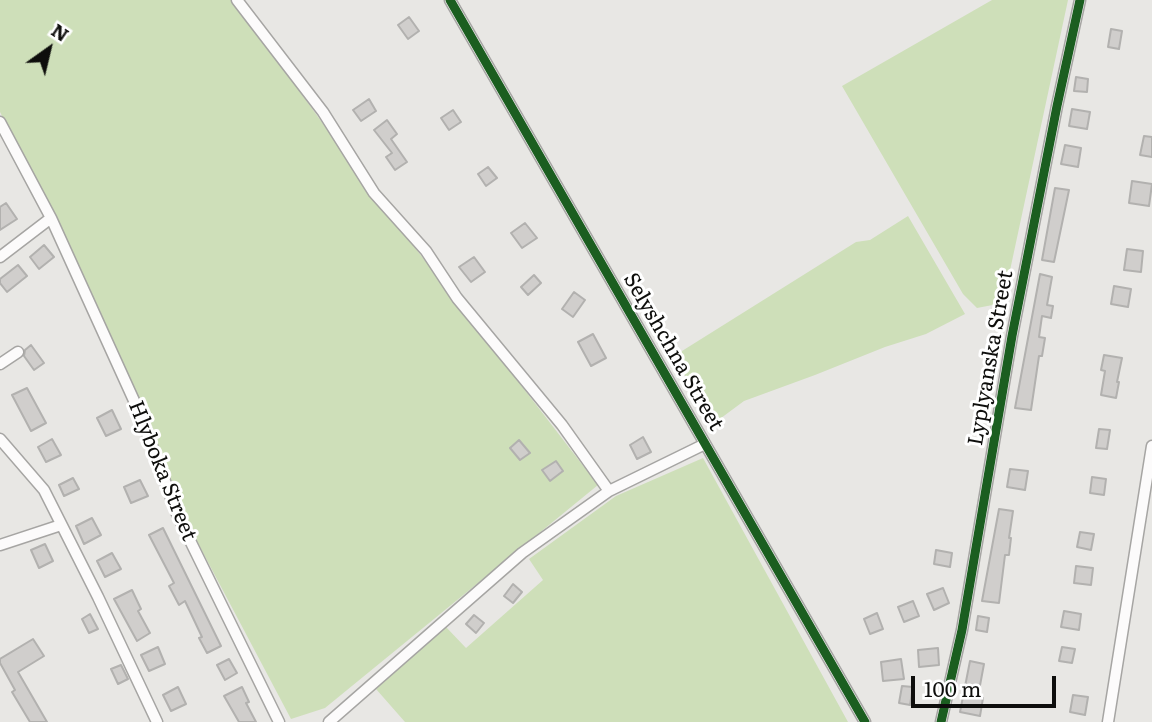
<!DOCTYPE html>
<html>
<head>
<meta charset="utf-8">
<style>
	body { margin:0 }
	#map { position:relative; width:1152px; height:722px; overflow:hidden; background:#e8e7e4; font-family:Literata,serif }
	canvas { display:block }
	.north { position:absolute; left:14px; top:14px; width:70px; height:70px; -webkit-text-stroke:5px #fff; paint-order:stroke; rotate:34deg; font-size:19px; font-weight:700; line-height:28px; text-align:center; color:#0e0e0c }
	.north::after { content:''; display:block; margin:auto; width:24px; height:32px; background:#0e0e0c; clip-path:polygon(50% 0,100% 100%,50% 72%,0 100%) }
	.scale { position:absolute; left:911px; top:676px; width:145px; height:32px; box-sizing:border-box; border:4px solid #0e0e0c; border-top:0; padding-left:9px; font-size:21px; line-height:24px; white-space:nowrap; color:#0e0e0c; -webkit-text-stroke:5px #fff; paint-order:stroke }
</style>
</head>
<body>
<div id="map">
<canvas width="1152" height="722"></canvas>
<div class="north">N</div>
<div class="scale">100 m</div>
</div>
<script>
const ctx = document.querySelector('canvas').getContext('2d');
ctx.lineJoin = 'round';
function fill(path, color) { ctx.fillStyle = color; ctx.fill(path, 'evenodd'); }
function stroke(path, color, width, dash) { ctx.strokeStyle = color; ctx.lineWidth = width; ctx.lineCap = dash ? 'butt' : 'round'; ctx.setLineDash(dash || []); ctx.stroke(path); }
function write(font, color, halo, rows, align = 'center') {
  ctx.font = font + ' Literata,serif'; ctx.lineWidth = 6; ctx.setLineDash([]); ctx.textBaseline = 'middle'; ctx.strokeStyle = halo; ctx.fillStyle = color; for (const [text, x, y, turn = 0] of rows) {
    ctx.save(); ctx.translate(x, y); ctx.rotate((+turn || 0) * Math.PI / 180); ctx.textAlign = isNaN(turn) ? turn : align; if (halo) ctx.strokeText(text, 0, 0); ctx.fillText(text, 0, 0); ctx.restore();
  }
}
fill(new Path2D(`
	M0,0H234L372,192L598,485L325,708L291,719L183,515L127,374L46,204L0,112Z
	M992,0H1068L1003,303L977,308L963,294L842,86Z
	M908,216L965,314L926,334L885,347L815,375L744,401L713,424L674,356L856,242L870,240Z
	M703,458L848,722H405L376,689L446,627L466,648L543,580L529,559L616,496Z`), '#cedfb9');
const building = new Path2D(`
	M409,17L419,31L408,39L398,25Z
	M1111,29L1122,31L1119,49L1108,47Z
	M1076,77L1088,79L1087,92L1074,91Z
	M369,99L376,111L361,121L353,110Z
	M1072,109L1090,112L1087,129L1069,126Z
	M453,110L461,122L449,130L441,118Z
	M387,120L397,134L391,139L407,162L395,170L386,157L392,153L374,130Z
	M1144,136L1152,137V157L1140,155Z
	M1065,145L1081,148L1078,167L1061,164Z
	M488,167L497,178L486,186L478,174Z
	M1132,181L1152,184L1149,206L1129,203Z
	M1055,188L1069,190L1054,262L1042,260Z
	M6,203L17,219L0,230V207Z
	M525,223L537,238L522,248L511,233Z
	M44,245L54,257L39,269L30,257Z
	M1127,249L1143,251L1141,272L1124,270Z
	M474,257L485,272L471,282L459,267Z
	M18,265L27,276L7,292L0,283V279Z
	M1040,274L1052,277L1047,305L1053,306L1051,318L1042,316L1039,337L1045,338L1042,356H1039L1031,410L1015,408Z
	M534,275L541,283L528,295L521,287Z
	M1114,286L1131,289L1128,307L1111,304Z
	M574,292L585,300L573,317L562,309Z
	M593,334L606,358L591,366L578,342Z
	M31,345L44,363L34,370L24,356L25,350Z
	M1104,355L1122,358L1117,382H1119L1116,398L1101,395L1105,371L1101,370Z
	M27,388L46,423L31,431L12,395Z
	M112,410L121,429L106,436L97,418Z
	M1099,429L1110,430L1107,449L1096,448Z
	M643,437L651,452L637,459L630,445Z
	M52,439L61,455L46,462L38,447Z
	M519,440L530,453L520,460L510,448Z
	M556,461L563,471L550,481L542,470Z
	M1010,469L1028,471L1025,490L1007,487Z
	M1092,477L1106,479L1104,495L1090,493Z
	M73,478L79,489L64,496L59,485Z
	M140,480L148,496L131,503L124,487Z
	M999,509L1013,511L1009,538H1011L1009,555H1005L999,603L982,601Z
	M92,518L101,535L84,544L76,526Z
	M163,528L221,646L207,653L199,638L202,637L185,601L179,605L169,586L174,583L149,535Z
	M1080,532L1094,534L1091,550L1077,547Z
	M45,544L53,561L39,568L31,550Z
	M936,550L952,553L950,567L934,564Z
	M112,553L121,569L105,577L97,561Z
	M1076,566L1093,568L1091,585L1074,583Z
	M513,584L522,592L513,603L504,596Z
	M943,588L949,603L934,610L927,594Z
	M132,590L141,609L138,611L150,633L137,641L114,599Z
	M913,601L919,616L904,622L898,607Z
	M1064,611L1081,614L1079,630L1061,627Z
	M877,613L883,629L870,634L864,619Z
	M90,614L98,629L89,633L82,619Z
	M474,615L484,623L476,633L466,624Z
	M978,616L989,618L987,632L976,630Z
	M33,639L44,656L18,672L47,722H30L12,692L15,690L0,663V659Z
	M158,647L165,664L149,671L141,655Z
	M1062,647L1075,649L1072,663L1059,661Z
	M938,648L939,665L919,667L918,650Z
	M229,659L237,673L225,680L217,665Z
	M901,659L904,679L883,681L881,662Z
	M970,661L984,664L978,696L983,698L980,716L960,712Z
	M121,665L128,679L118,684L111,669Z
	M902,686L913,687L910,705L899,703Z
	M178,687L186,704L171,711L163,695Z
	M242,687L249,702L246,703L256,722H239L224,696Z
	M1073,695L1088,697L1085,715L1070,712Z`);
fill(building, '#d0cecc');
stroke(building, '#b2b1af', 2);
const minor = new Path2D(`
	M237,0L323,112L374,193L426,251L457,298L562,425L609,491
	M450,0L865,722
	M0,122L51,218L141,416L177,514L279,722
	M0,257L51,218
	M0,364L18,352
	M0,439L44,490L98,597L157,722
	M0,545L61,525
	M329,722L522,553L609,491L705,444
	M941,722L962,630L1012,336L1057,106L1080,0
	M1108,722L1152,446`);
stroke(minor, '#a6a5a3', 13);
stroke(minor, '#fcfbfb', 10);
stroke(new Path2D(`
	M450,0L865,722
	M941,722L962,630L1012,336L1057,106L1080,0`), '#1b5e20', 9);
write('21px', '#0e0e0c', '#fff', [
	["Selyshchna Street",673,352,60],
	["Lyplyanska Street",991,358,-80],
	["Hlyboka Street",162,471,68]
]);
</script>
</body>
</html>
